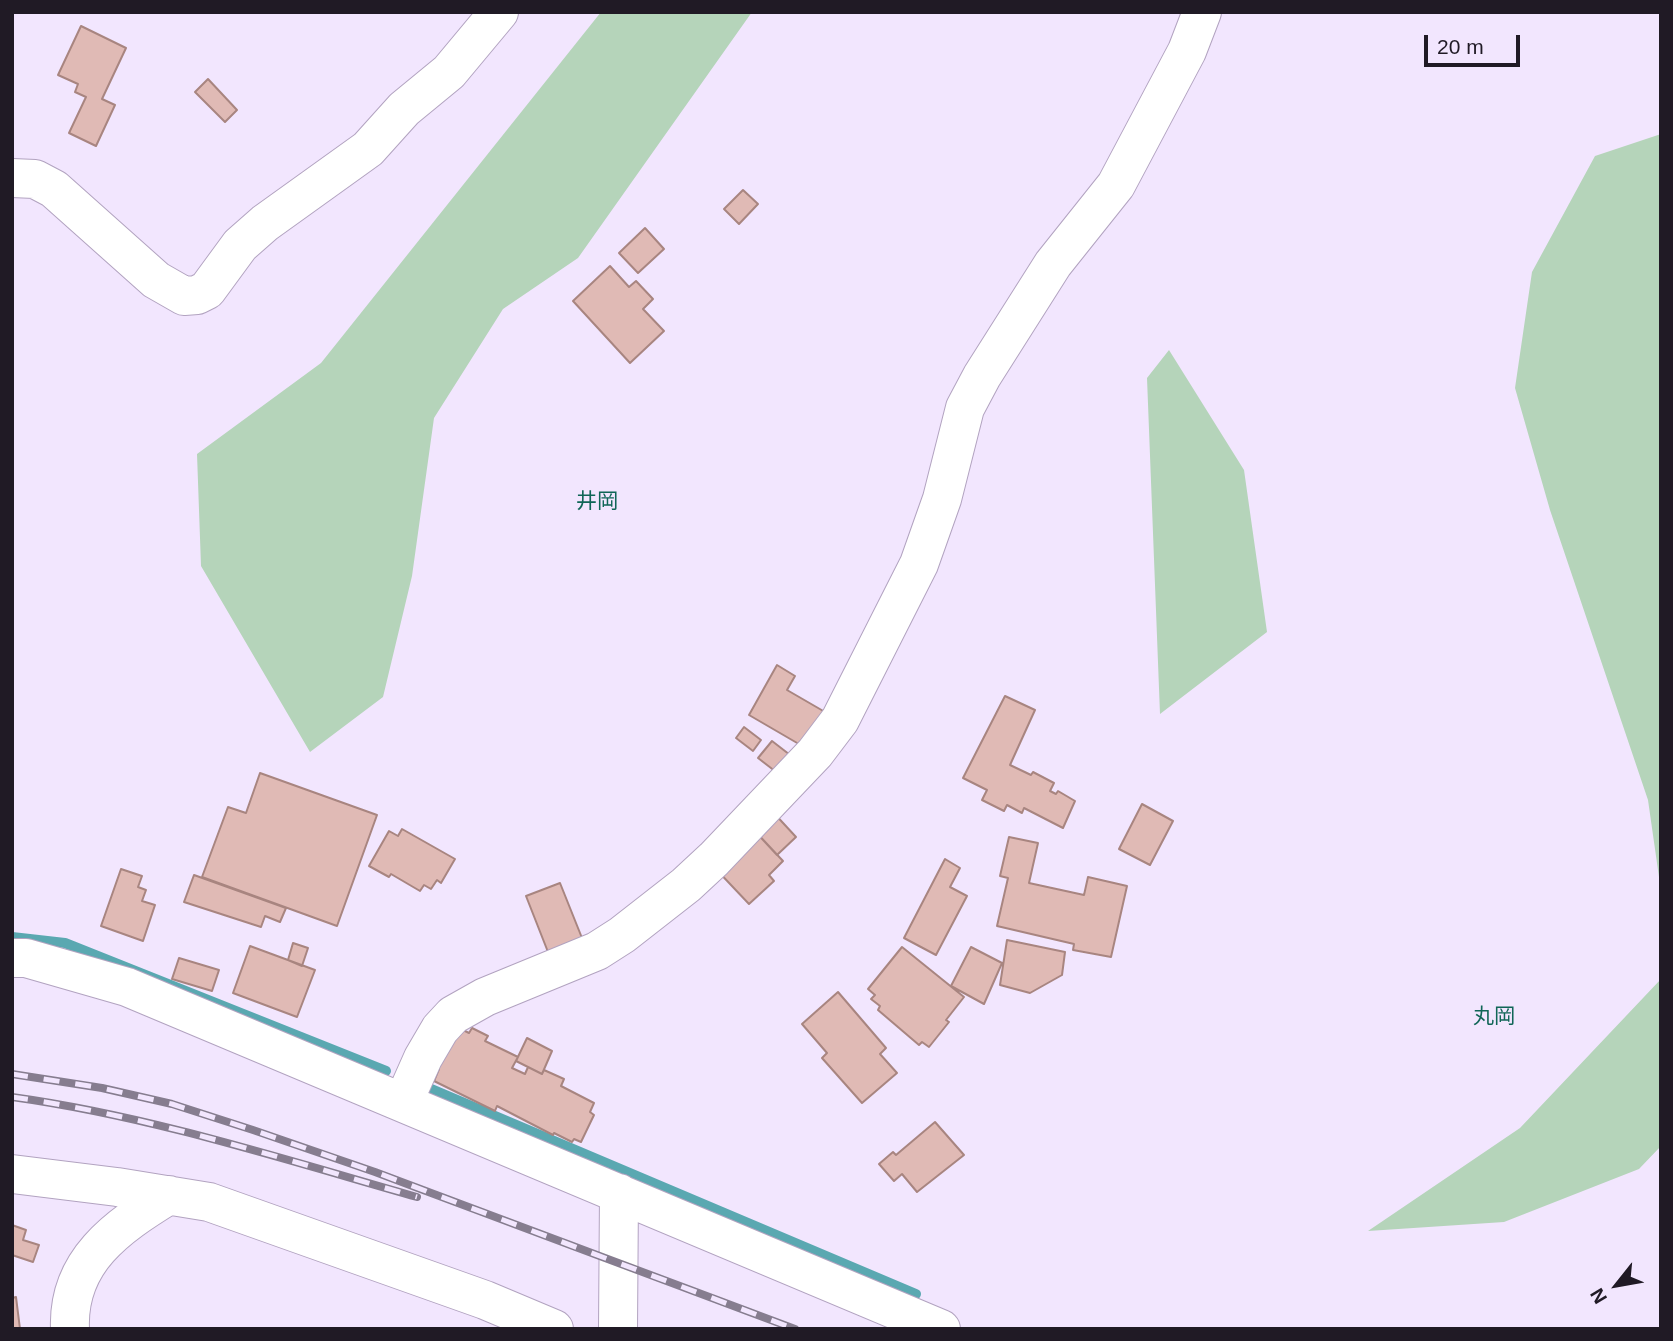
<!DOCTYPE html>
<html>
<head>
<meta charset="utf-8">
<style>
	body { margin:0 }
	#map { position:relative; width:1673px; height:1341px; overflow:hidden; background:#f2e6fe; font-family:Helvetica,sans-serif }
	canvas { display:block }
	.frame { position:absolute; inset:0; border:14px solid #201a25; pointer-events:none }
	.north { position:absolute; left:1582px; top:1250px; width:70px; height:70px; -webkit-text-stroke:5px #f2e6fe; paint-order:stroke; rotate:239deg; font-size:19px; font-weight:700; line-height:28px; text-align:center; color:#201a25 }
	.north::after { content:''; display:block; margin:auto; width:24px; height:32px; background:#201a25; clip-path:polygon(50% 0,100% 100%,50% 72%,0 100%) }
	.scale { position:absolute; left:1424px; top:35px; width:96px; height:32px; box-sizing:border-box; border:4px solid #201a25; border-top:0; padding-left:9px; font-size:21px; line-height:24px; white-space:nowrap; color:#201a25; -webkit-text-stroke:5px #f2e6fe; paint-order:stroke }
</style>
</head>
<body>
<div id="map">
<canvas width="1673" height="1341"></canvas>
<div class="frame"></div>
<div class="north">N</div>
<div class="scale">20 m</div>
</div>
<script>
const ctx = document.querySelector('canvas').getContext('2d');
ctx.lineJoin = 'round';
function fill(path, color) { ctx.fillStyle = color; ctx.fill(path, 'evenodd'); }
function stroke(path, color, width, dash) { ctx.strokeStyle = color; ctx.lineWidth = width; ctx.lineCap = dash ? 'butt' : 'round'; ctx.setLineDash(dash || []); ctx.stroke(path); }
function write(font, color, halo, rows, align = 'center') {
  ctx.font = font + ' Helvetica,"Noto Sans JP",sans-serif'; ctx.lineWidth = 5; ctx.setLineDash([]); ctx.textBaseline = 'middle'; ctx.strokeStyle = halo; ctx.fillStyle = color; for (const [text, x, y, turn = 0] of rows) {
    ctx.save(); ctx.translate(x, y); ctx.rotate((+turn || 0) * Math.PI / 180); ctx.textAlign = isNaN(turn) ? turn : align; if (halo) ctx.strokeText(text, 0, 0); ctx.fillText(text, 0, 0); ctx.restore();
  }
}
fill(new Path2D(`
	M601,12H752L578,258L503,309L434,418L412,576L383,697L310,752L201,566L197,454L321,363Z
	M1661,134V891L1648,800L1550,510L1515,388L1532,272L1595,156Z
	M1169,350L1244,470L1267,632L1160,714L1147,378Z
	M1661,979V1146L1639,1169L1504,1222L1368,1231L1520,1128Z`), '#b5d4ba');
stroke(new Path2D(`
	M12,937L65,943L386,1071
	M422,1085L916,1294`), '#5aa8b1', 10);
const building = new Path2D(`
	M81,26L126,48L102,99L115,105L96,146L69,133L86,97L75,92L78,84L58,75Z
	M208,79L237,110L225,122L195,92Z
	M743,190L758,204L739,224L724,209Z
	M645,228L664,249L638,273L619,253Z
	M610,266L629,287L636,281L653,299L643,309L664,331L630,363L573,301Z
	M777,665L795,676L787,690L825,712L804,747L749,715Z
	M1005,696L1035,710L1010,765L1031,775L1033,772L1054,783L1050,791L1056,794L1058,791L1075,801L1063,828L1024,808L1022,813L1007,805L1004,811L982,800L987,790L963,778Z
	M744,727L761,740L753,751L736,738Z
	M772,741L794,758L780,775L758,758Z
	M260,773L377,815L337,926L202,877L228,807L246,813Z
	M1142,804L1173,821L1150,865L1119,849Z
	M772,811L796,837L777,855L753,829Z
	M402,829L455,859L441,883L437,880L431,889L424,885L420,891L391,874L389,877L369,866L389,831L398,836Z
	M753,829L783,861L769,875L774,881L749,904L713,866Z
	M1009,837L1038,843L1029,883L1084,895L1088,877L1127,886L1111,957L1073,950L1074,944L997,926L1008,878L1000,876Z
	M945,859L960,868L950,887L967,896L936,955L904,938Z
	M121,869L142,876L138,887L146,890L142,901L155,905L143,941L101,926Z
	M194,875L286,908L280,922L265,916L261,927L184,902Z
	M560,883L582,938L548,952L526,896Z
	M1007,940L1065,952L1062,975L1030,993L1000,985Z
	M293,943L308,948L302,966L288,960Z
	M250,946L315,970L297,1017L233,993Z
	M902,947L964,997L946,1020L949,1022L929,1047L922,1042L919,1045L878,1010L880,1006L871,999L875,995L868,989Z
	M971,947L1002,963L984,1004L951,986Z
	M179,958L219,970L212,991L172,979Z
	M838,992L886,1048L880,1054L897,1073L862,1103L822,1058L827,1053L802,1024Z
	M459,1028L469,1033L472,1028L488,1036L485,1041L518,1057L512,1068L525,1074L528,1067L542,1074L544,1070L564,1079L561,1086L594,1103L590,1112L594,1115L581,1142L574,1139L572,1142L554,1133L553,1135L497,1106L495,1111L434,1081L439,1069L437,1068Z
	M527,1038L552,1051L542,1074L516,1061Z
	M935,1122L964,1155L917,1192L902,1174L894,1181L879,1164L893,1152L896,1155Z
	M12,1225L26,1230L23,1240L39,1245L33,1262L12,1255Z
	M16,1297L20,1329H12V1298Z`);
fill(building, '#e0bab5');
stroke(building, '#a88580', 2);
const minor = new Path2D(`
	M12,178L35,179L54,189L156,280L184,296L197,295L207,290L240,245L265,223L368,149L404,109L449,72L499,12
	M12,958H26L127,987L941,1329
	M403,1103L423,1058L440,1029L453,1015L485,997L597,951L622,935L686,885L714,859L815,753L840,720L919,564L942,499L965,408L982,376L1053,264L1116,185L1187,51L1202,12
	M12,1174L117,1187L209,1202L485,1300L554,1329
	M70,1329C67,1261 117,1227 169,1195
	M618,1329L619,1193`);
stroke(minor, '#b2a3c0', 40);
stroke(minor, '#fff', 38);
const rail = new Path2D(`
	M12,1074L102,1088L172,1104L253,1130L375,1172L795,1329
	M12,1097C150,1116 283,1159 417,1197`);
stroke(rail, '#867d8f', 8);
stroke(rail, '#f2e6fe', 5, [16]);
write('21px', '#106657', '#f2e6fe', [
	["井岡",597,502],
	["丸岡",1494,1017]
]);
</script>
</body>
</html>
